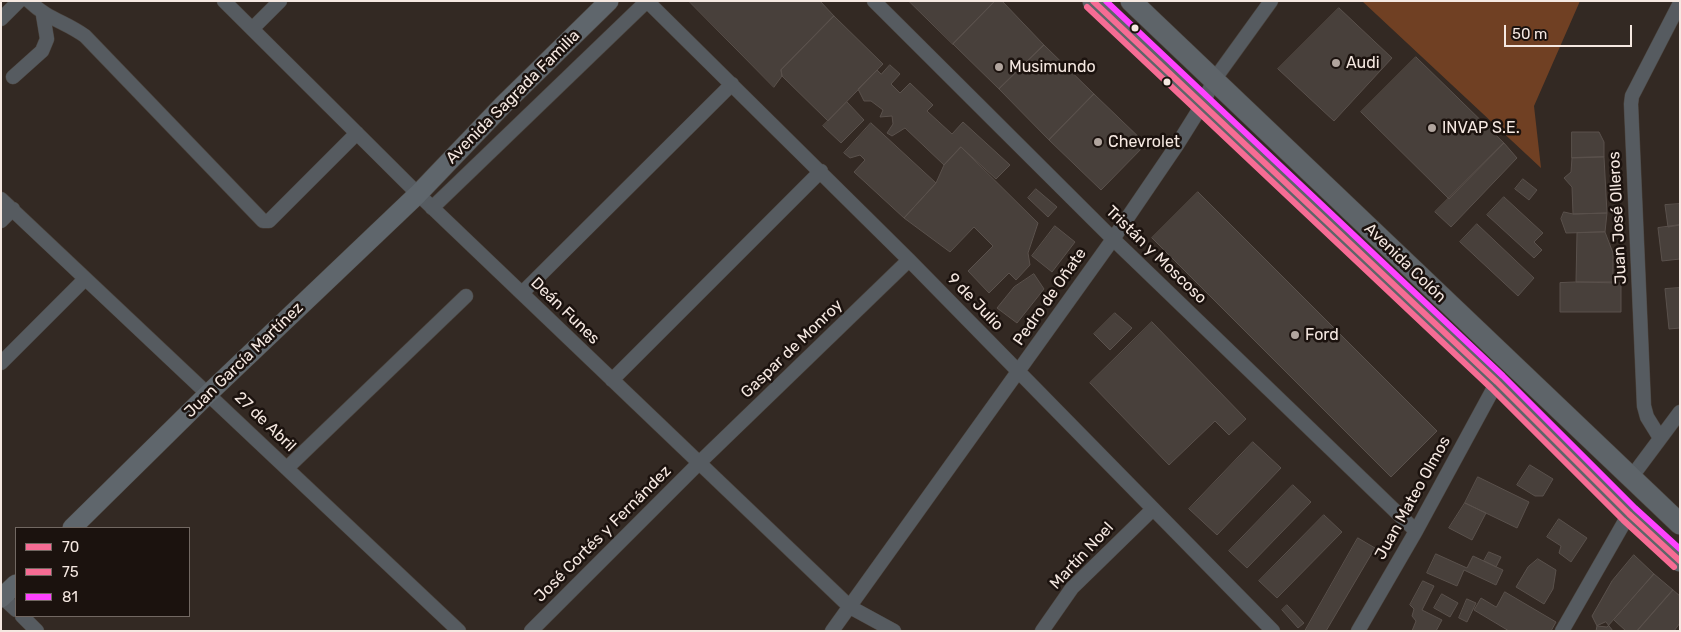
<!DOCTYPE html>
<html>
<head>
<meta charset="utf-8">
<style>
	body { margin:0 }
	#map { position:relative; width:1681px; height:632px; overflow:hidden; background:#332923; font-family:Rubik,sans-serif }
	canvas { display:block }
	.frame { position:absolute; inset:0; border:2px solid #f5e8e1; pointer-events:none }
	.legend { position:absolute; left:15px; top:527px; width:175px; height:90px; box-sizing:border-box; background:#1b120e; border:1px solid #726862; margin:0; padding:6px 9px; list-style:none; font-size:15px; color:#f5e8e1 }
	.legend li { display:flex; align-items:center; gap:10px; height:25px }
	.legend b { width:25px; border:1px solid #726862 }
	.scale { position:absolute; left:1504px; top:25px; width:128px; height:22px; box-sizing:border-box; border:2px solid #f5e8e1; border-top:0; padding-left:6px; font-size:15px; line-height:18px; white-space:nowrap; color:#f5e8e1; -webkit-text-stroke:4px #1b120e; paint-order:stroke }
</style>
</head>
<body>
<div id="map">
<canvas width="1681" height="632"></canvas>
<div class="frame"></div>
<ul class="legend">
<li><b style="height:6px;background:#f66c94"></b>70</li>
<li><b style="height:6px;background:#f66c94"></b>75</li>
<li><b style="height:6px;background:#fe42ff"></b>81</li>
</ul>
<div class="scale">50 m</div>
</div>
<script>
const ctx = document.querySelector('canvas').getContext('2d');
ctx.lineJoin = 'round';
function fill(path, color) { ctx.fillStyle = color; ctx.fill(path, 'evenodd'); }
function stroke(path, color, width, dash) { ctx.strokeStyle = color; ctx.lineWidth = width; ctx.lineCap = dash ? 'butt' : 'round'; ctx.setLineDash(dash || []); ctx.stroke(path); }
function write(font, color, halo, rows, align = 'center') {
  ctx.font = font + ' Rubik,sans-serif'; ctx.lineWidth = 5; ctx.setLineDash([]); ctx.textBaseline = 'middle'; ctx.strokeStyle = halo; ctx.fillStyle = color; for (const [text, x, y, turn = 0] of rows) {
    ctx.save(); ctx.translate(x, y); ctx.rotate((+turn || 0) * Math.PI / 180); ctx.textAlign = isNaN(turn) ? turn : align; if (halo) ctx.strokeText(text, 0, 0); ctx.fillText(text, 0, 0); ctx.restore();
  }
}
fill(new Path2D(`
	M1362,1H1580L1534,106L1541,168Z`), '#704023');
const building = new Path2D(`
	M689,1H820L834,16L781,70L782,76L774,87Z
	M909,1H995L953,44Z
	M995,1H1002L1044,45L999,89L953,44Z
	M1339,8L1392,58L1334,121L1278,69Z
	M834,16L883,64L828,121L782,76L781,70Z
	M1044,45L1094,94L1049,140L999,89Z
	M1416,57L1504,143L1449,199L1361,112Z
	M890,65L900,74L891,84L900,93L910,83L933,105L927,111L952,134L963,122L1010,165L996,179L961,147L944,165L905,128L892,136L887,133L893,124L892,116L880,117L883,110L871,101H864L858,89L877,70L881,74Z
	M1094,94L1146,144L1101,190L1049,140Z
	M847,102L864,120L841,143L823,126Z
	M871,123L936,183L904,218L854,172L865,160L860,155L850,158L844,153Z
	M1572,132H1599L1604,142V157L1572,158Z
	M1504,143L1517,158L1451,227L1435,212Z
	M961,147L1038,223L1028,253L1030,265L1016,280L1009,273L989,293L968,271L993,246L974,227L950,252L904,218L936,183L944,165Z
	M1604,157L1607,213L1573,214L1572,187L1564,178L1571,172L1572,158Z
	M1523,179L1537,190L1529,200L1515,189Z
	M1036,189L1057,207L1048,217L1028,198Z
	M1198,192L1437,431L1391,477L1152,238Z
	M1504,197L1543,233L1534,242L1542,250L1534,258L1487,215Z
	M1680,204V225L1668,227L1665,205Z
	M1564,212L1573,214L1607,213L1605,232L1566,233L1561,219Z
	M1477,224L1534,278L1518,296L1460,242Z
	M1680,225V259L1662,261L1658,228Z
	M1055,226L1075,242L1052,272L1032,256Z
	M1605,232L1613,253V282H1576L1577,233Z
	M1034,274L1044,289L1017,323L997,308L1014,287Z
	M1576,282L1621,283V312H1560V283Z
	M1680,288V328L1669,329L1665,289Z
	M1115,313L1132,328L1110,350L1094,334Z
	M1152,322L1246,419L1229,435L1215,421L1169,465L1090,383Z
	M1253,442L1281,468L1217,535L1189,509Z
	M1530,465L1553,479L1543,496H1535L1517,485Z
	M1478,477L1529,502L1517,528L1465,503Z
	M1293,485L1311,502L1247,568L1229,551Z
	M1465,503L1486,513L1472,540L1449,528Z
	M1324,515L1342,532L1277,598L1259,581Z
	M1559,519L1587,538L1571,562L1559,553L1561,546L1547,537Z
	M1358,538L1375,548L1326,631H1305Z
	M1489,552L1501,557L1496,567L1484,561Z
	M1436,554L1467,568L1473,556L1503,570L1496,585L1464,570L1457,586L1427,573Z
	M1634,555L1654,574L1607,627L1597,626L1592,616L1612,581Z
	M1538,559L1556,570L1553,589L1544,604L1516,587L1528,567Z
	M1654,574L1673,590L1637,631H1626L1614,620Z
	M1423,581L1434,586L1422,610L1442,620L1436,631H1412L1416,621L1412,616L1414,609L1410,605Z
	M1673,590L1680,596V623L1674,631H1637Z
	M1505,592L1556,622L1551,631H1509L1474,610L1481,598L1496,607Z
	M1442,594L1458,603L1450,617L1434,608Z
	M1467,599L1476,603L1467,622L1459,618Z
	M1287,605L1304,623L1298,628L1282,610Z
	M1606,622L1613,631H1596L1597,626Z`);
fill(building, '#48403b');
stroke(building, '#5a514c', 1);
const street = new Path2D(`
	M29,1C49,20 64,21 85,36L263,221H269L357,133
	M224,1L418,194L850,607L894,631
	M647,1L909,260L1273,631
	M874,1L1113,239L1416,531
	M1,19L19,1
	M252,29L280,1
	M13,77L42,51L47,39L43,15
	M1,199L459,631
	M432,208L647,1
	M1,221L13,209
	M522,293L732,84
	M1,363L85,279
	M612,380L821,171
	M1660,438L1647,417L1644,406L1631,104L1632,96L1680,3
	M287,468L466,296
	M1630,479L1680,412
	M1,596L16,610
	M22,616L37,631
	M531,631L699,463L909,260
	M832,631L1113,239L1177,145L1202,105L1214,80L1271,1
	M1042,631L1072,588L1153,509
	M1358,631L1416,531L1497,382
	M1562,631L1629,514`);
const secondary = new Path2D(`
	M72,528L209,393L418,194L503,105L609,1
	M1,598L16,584`);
const primary = new Path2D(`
	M1093,1L1497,382L1629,514L1680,561
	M1131,1L1680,524`);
stroke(street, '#4c453f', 15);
stroke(secondary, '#4c453f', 20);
stroke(primary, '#4c453f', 22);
stroke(street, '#565b60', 14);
stroke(secondary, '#5f666c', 19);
stroke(primary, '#5e6469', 21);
stroke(new Path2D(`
	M1093,1L1497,382L1629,514L1680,561`), '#f66c94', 6);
stroke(new Path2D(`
	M1087,7L1491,388L1623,520L1674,567`), '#f66c94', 6);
stroke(new Path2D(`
	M1106,1L1503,376L1635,508L1680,549`), '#fe42ff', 6);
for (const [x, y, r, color] of [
	[1135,28,4.5,"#f5e8e1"],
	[1336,63,5,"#b1a59e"],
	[999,67,5,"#b1a59e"],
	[1167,82,4.5,"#f5e8e1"],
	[1432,128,5,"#b1a59e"],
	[1098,142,5,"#b1a59e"],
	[1295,335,5,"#b1a59e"]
]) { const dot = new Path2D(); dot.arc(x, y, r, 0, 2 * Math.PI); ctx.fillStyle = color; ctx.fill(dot); stroke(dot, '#1b120e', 2); }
write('16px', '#f5e8e1', '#1b120e', [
	["Audi",1346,63],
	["Musimundo",1009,67],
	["INVAP S.E.",1442,128],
	["Chevrolet",1108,142],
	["Ford",1305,335]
], 'left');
write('16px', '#f5e8e1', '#1b120e', [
	["Avenida Sagrada Familia",513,97,-45],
	["Juan José Olleros",1618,218,-93],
	["Tristán y Moscoso",1156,255,44],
	["Avenida Colón",1405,263,44],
	["Pedro de Oñate",1050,297,-55],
	["9 de Julio",975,302,46],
	["Deán Funes",565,311,44],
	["Gaspar de Monroy",792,349,-44],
	["Juan García Martínez",244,360,-44],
	["27 de Abril",265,422,44],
	["Juan Mateo Olmos",1413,498,-61],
	["José Cortés y Fernández",603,534,-45],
	["Martín Noel",1082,556,-47]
]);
</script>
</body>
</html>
